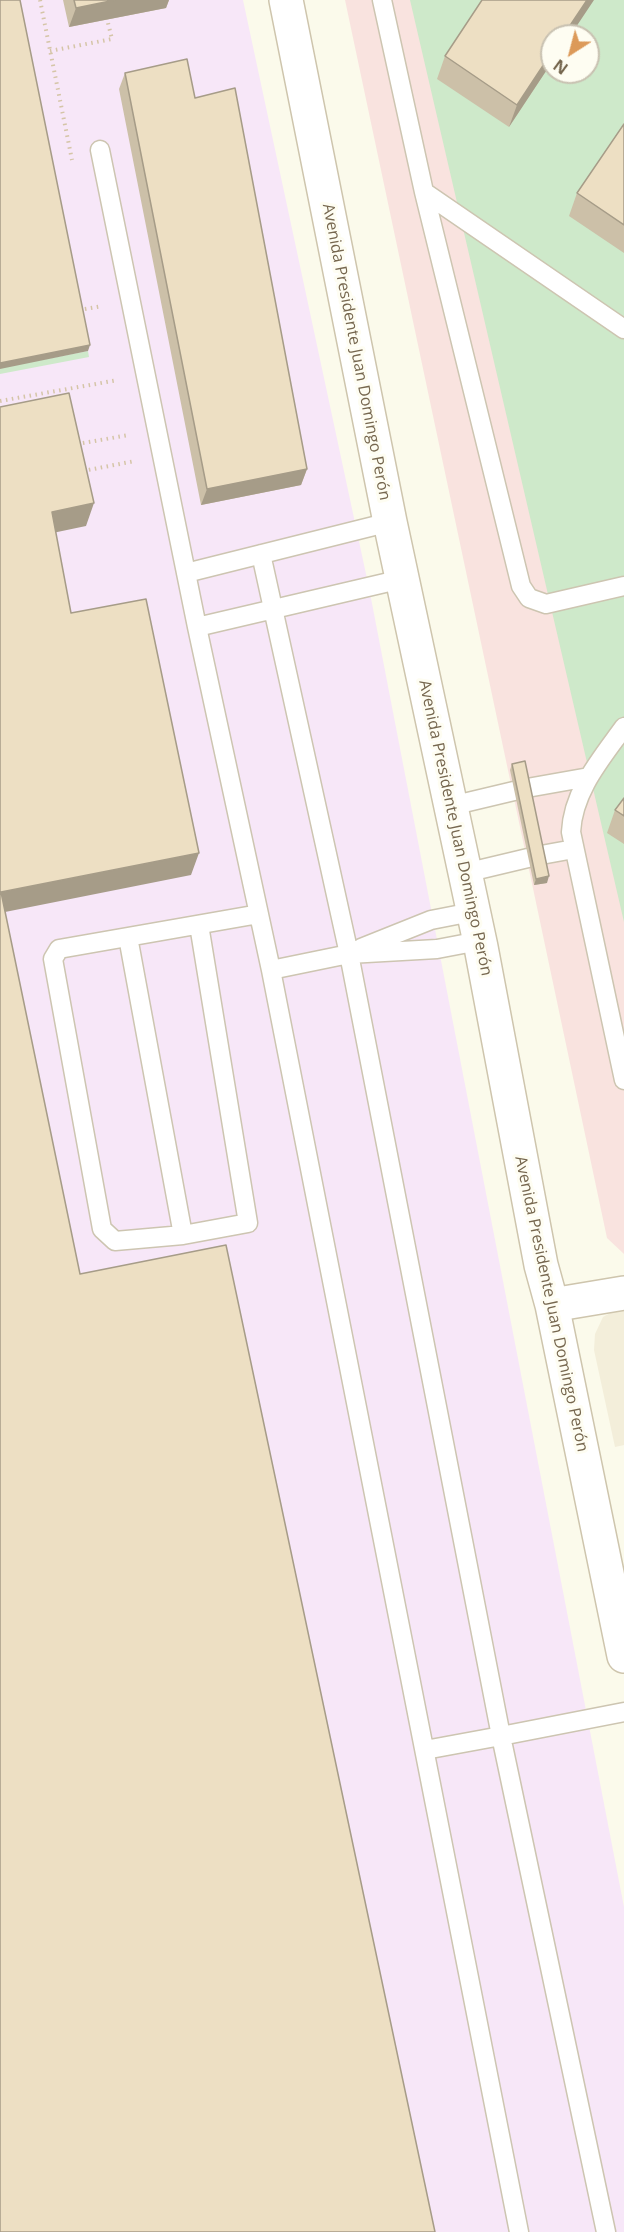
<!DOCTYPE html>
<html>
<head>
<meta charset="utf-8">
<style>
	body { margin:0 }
	#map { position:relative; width:624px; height:2232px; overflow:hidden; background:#fbfaeb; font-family:"Open Sans",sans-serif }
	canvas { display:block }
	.north { position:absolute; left:540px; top:24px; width:60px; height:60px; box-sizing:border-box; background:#fefdf2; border:2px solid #c8c1b1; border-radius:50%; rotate:216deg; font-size:16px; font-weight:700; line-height:24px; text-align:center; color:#76674f }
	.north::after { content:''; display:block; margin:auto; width:21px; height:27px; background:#dc9a59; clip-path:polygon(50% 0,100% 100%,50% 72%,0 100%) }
</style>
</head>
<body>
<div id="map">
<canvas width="624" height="2232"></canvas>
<div class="north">N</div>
</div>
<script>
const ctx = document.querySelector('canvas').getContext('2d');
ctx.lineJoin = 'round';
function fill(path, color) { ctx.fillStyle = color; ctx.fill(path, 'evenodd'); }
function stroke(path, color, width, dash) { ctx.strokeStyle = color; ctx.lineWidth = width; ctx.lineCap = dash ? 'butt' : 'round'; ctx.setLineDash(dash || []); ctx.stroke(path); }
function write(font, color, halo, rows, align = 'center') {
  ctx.font = font + ' "Open Sans",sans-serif'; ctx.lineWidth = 6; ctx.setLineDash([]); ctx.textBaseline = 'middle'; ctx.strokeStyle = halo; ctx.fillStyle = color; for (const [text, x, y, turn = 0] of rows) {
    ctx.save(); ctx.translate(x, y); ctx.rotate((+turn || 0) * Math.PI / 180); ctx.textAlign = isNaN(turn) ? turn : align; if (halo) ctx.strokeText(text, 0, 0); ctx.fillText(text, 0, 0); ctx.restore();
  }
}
fill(new Path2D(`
	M624,1305V1445L615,1447L594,1350L595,1334L603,1317Z`), '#f3eeda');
fill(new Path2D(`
	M0,0H243L369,588L624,1907V2232H0Z`), '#f7e7f8');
fill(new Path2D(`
	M345,0H624V1254L607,1238ZM552,36H588V72H552Z`), '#f9e3df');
fill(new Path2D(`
	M410,0H624V922ZM552,36H588V72H552Z
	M88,351L89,357L0,374V368Z`), '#cee9ca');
const lane = new Path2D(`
	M382,0L424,192
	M100,150L197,627L271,970L519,2232
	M624,329L424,192L521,586L529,598L546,604L624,586
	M261,554L349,954L501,1736L624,1712
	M186,573L390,522
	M197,627L402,579
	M624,727C601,759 573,791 571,832L624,1080
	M527,788L589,777
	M451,806L514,791
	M541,855L574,849
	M465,873L528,858
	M199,925L248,1223L183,1235L115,1241L102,1229L53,959L59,949L259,914
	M128,937L183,1235
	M361,948L431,920L472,912
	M271,970L349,954L437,949L479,941
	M425,1750L501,1736L606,2232`);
const secondary = new Path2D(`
	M286,0L390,522L481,947L541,1265L552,1305L624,1656
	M552,1305L624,1293`);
stroke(lane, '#cdc5b1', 21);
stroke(secondary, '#cec5ad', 36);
stroke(new Path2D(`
	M40,0L72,160
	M50,51L112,39L107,19
	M79,310L102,306
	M0,401L118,380
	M77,444L129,435
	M83,471L135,461`), '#d5c5a7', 4, [1.5, 4.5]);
stroke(lane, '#fff', 18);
stroke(secondary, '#fff', 33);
fill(new Path2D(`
	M63,0H169L166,8L69,27Z
	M552,36V62L509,127L437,79L445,56Z
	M125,73L195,98L307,469L301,485L201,505L119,89Z
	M624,124V253L569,216L577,193Z
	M512,764L547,883L534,885L510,770Z
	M624,798V844L607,833L615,810Z`), '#ccc0a8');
fill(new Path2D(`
	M115,0H169L166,8L69,27L76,8Z
	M587,0H594L570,36H563Z
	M552,52V62L509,127L517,105Z
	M90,345L88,351L0,369V363Z
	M307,469L301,485L201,505L207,489Z
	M94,503L86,526L43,535L52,512Z
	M199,853L191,875L0,913L1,892Z
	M549,876L547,883L534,885L536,879Z`), '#a69c88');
const building = new Path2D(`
	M0,0H20L90,345L0,363Z
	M74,0H115L76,8Z
	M482,0H587L563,36H552V52L517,105L445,56Z
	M187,59L195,98L235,88L307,469L207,489L125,73Z
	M624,124V225L577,193Z
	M69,393L94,503L52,512L71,613L146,599L199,853L1,892L80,1274L226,1245L435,2232H0V407Z
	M525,761L549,876L536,879L512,764Z
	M624,798V816L615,810Z`);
fill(building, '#eddfc3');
stroke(building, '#a69c88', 1.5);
write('16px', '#76674f', '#fefdf2', [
	["Avenida Presidente Juan Domingo Perón",356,352,79],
	["Avenida Presidente Juan Domingo Perón",455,828,78],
	["Avenida Presidente Juan Domingo Perón",551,1304,78]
]);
</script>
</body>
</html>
